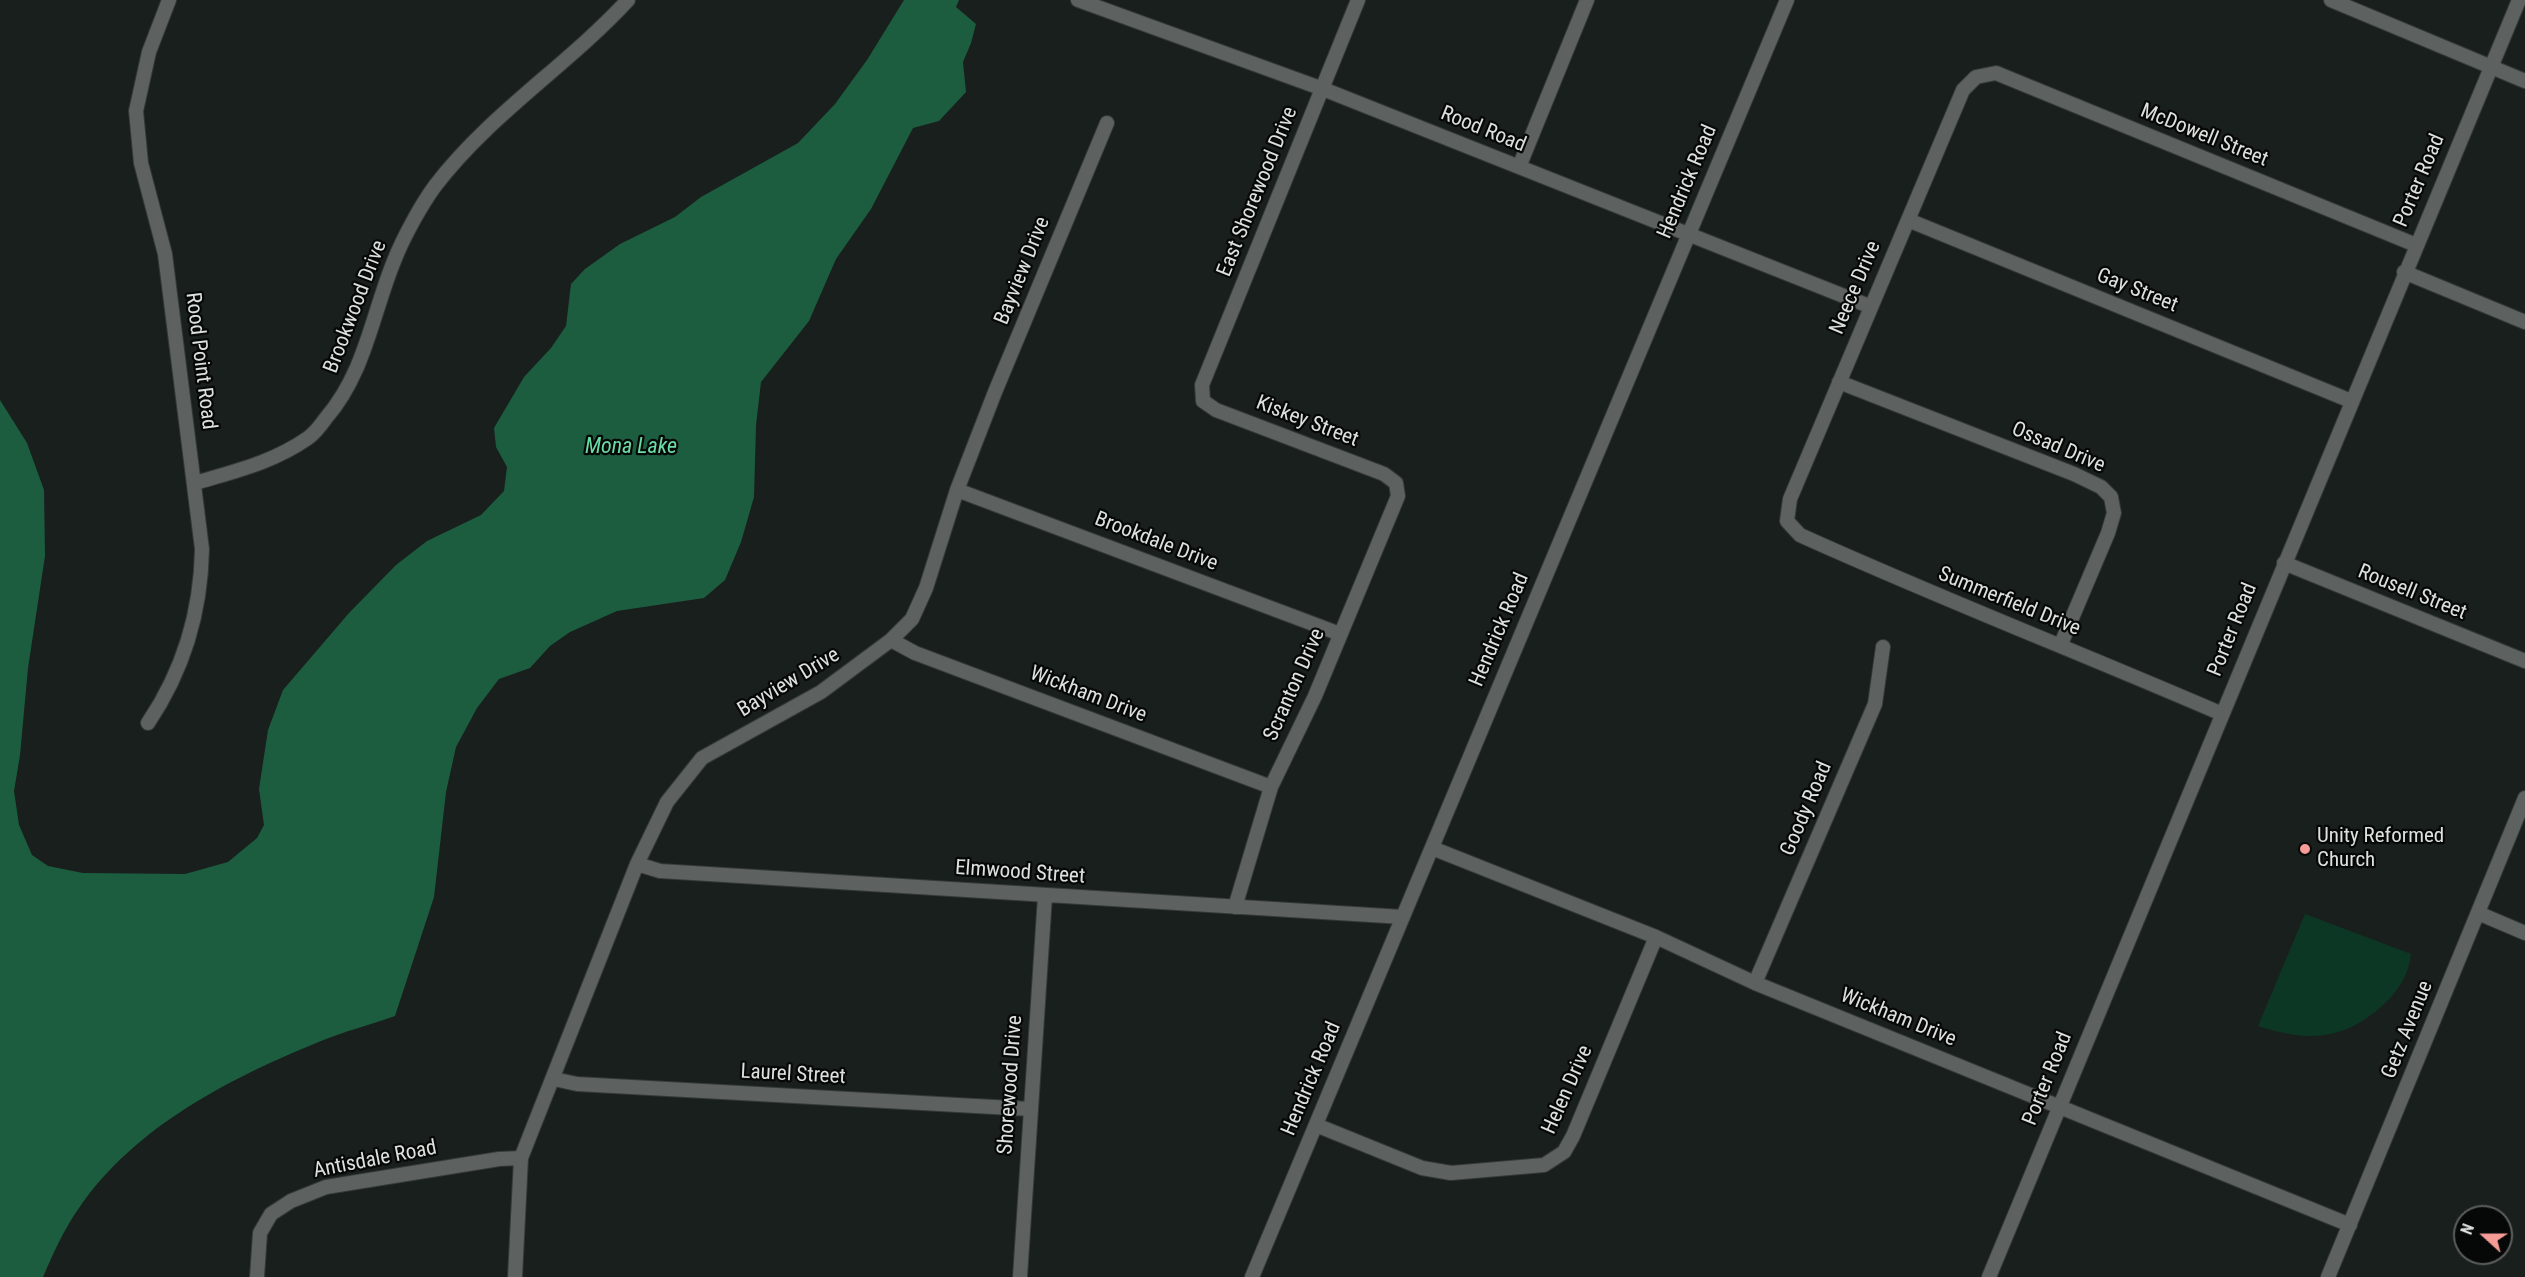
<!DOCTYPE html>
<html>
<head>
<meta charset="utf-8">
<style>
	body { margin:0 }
	#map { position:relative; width:2525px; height:1277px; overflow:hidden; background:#191f1c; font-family:"Roboto Condensed",sans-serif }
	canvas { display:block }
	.north { position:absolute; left:2453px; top:1205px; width:60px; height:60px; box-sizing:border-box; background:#060807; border:2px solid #5c5f5d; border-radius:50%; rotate:291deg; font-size:16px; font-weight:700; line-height:24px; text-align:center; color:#dce1de }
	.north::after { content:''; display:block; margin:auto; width:21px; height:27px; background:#f59c96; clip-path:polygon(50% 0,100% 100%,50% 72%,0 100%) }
</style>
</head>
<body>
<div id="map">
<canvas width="2525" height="1277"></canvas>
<div class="north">N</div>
</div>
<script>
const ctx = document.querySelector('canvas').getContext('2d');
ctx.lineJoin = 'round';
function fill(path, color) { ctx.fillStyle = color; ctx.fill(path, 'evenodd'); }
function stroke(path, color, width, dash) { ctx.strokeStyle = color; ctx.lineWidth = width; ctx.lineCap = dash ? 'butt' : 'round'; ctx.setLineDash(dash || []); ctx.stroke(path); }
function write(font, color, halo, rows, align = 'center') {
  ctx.font = font + ' "Roboto Condensed",sans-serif'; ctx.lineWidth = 4.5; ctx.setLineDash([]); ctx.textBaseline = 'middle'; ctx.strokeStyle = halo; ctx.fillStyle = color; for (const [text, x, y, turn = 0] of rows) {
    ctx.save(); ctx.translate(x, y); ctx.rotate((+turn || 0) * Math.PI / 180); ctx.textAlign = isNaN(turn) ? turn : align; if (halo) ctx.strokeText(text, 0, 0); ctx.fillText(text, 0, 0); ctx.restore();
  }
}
fill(new Path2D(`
	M2305,914L2411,954C2408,976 2399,990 2383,1005C2344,1041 2306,1042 2258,1026Z`), '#0d3725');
fill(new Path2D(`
	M904,0H959L956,7L976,24L971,43L963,62L966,92L939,121L913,128L871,209L836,259L809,321L761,382L756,425L754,497L741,542L725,580L704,598L617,611L570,632L550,646L530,668L499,679L477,708L456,747L446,792L434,897L395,1016C370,1025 345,1031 321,1041C232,1077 135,1126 79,1208C64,1229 53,1254 43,1277H0V400L27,443L44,490L45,556L28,668L20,755L14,791L19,825L32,855L48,866L83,873L185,874L228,862L257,838L264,825L259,789L268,730L283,690L349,613L396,565L427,541L481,515L504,491L507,467L496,447L494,428L524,377L551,348L566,326L571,284L585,269L620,244L675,217L701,197L798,143L835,104L867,60Z`), '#1c5d40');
const minor = new Path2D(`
	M1078,0L1323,89L1869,306
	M2331,0L2525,81
	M1519,167L1587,0
	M1908,220L2351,401
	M2404,272L2525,322
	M1839,382L2074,474L2101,487L2111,497L2114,513L2108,533L2061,644
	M195,483C235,471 272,463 308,438C315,433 321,425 326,418C365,373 372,315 394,261C403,238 421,205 435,186C490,114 567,66 628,0
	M957,490L1340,634
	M2284,563L2525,661
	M891,640L915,653L1271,787
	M2222,714C2081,653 1939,598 1800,535L1787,521L1790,499L1963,90L1976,77L1996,73L2416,245
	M148,723C183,671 201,611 202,549L165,254L141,163L136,111L149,52L169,0
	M1432,848L1656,937L1755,983L2350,1225
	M637,864L660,871L1403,917
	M1235,907L1271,787L1315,696L1398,496L1396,483L1384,474L1216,410L1203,401L1202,385L1358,0
	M2478,913L2525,933
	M1755,983L1875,704L1883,647
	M554,1079L577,1084L1030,1109
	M1316,1125L1422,1168L1451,1173L1544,1165L1564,1152L1573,1136L1656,937
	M257,1277L260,1233L271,1214L291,1201L326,1187L499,1159L521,1158
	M515,1277L521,1158L637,864L667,802L702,758L821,692L891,640L912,619L926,588L957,490L995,392L1107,123
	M1020,1277L1045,896
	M1252,1277L1787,0
	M1989,1277L2519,0
	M2328,1277L2525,798`);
stroke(minor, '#343a37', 16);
stroke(minor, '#5d615f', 14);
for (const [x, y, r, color] of [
	[2305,849,6,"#f59c96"]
]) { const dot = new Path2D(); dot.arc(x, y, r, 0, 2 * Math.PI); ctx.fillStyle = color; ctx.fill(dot); stroke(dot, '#060807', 2); }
write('21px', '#dce1de', '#060807', [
	["Rood Road",1483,130,22],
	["McDowell Street",2204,136,22],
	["Porter Road",2420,181,-67],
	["Hendrick Road",1688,182,-67],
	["East Shorewood Drive",1258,192,-68],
	["Bayview Drive",1023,271,-68],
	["Neece Drive",1856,288,-67],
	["Gay Street",2137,291,22],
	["Brookwood Drive",356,307,-69],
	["Rood Point Road",200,361,83],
	["Kiskey Street",1307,422,21],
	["Ossad Drive",2058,448,23],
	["Brookdale Drive",1156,542,21],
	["Rousell Street",2412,593,22],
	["Summerfield Drive",2009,602,22],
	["Hendrick Road",1500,630,-67],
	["Porter Road",2233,630,-68],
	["Bayview Drive",789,683,-31],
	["Scranton Drive",1295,685,-66],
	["Wickham Drive",1088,695,21],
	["Goody Road",1807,809,-67],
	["Elmwood Street",1020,873,4],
	["Wickham Drive",1898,1018,22],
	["Getz Avenue",2408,1030,-68],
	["Laurel Street",793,1075,3],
	["Hendrick Road",1312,1079,-67],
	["Porter Road",2048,1079,-68],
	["Shorewood Drive",1011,1085,-86],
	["Helen Drive",1568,1090,-66],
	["Antisdale Road",375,1160,-11]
]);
write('21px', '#dce1de', '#060807', [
	["Unity Reformed",2317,837],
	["Church",2317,861]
], 'left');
write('italic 22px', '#6adca6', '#060807', [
	["Mona Lake",631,447]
]);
</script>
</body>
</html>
